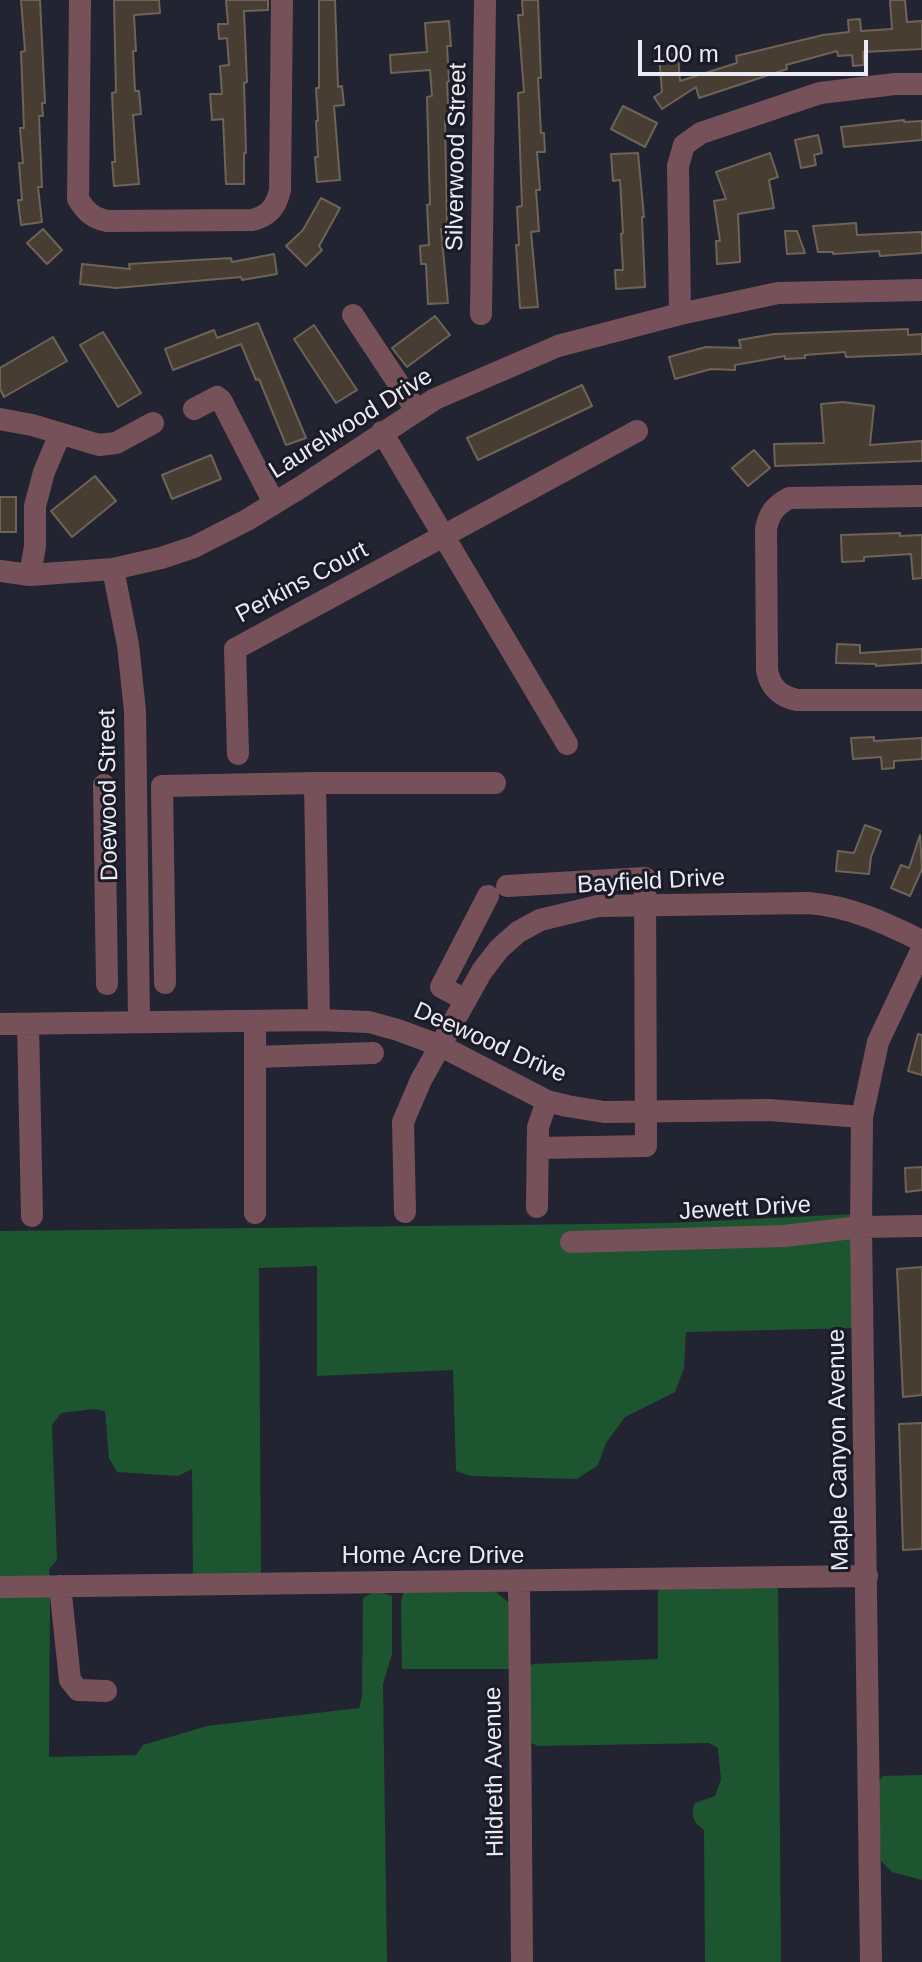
<!DOCTYPE html>
<html>
<head>
<meta charset="utf-8">
<style>
	body { margin:0 }
	#map { position:relative; width:922px; height:1962px; overflow:hidden; background:#232431; font-family:Arial,sans-serif }
	canvas { display:block }
	.scale { position:absolute; left:638px; top:40px; width:230px; height:36px; box-sizing:border-box; border:4px solid #eaebf3; border-top:0; padding-left:10px; font-size:24px; line-height:28px; white-space:nowrap; color:#eaebf3; -webkit-text-stroke:6px #1a1b27; paint-order:stroke }
</style>
</head>
<body>
<div id="map">
<canvas width="922" height="1962"></canvas>
<div class="scale">100 m</div>
</div>
<script>
const ctx = document.querySelector('canvas').getContext('2d');
ctx.lineJoin = 'round';
function fill(path, color) { ctx.fillStyle = color; ctx.fill(path, 'evenodd'); }
function stroke(path, color, width, dash) { ctx.strokeStyle = color; ctx.lineWidth = width; ctx.lineCap = dash ? 'butt' : 'round'; ctx.setLineDash(dash || []); ctx.stroke(path); }
function write(font, color, halo, rows, align = 'center') {
  ctx.font = font + ' Arial,sans-serif'; ctx.lineWidth = 6; ctx.setLineDash([]); ctx.textBaseline = 'middle'; ctx.strokeStyle = halo; ctx.fillStyle = color; for (const [text, x, y, turn = 0] of rows) {
    ctx.save(); ctx.translate(x, y); ctx.rotate((+turn || 0) * Math.PI / 180); ctx.textAlign = isNaN(turn) ? turn : align; if (halo) ctx.strokeText(text, 0, 0); ctx.fillText(text, 0, 0); ctx.restore();
  }
}
fill(new Path2D(`
	M855,1214L856,1328L686,1332L684,1368L675,1392L625,1417L606,1443L598,1465L577,1479L471,1476L456,1471L453,1370L317,1376V1266L259,1268L261,1577L193,1578L192,1469L178,1476L117,1472L109,1458L105,1411L94,1409L61,1413L52,1425L57,1560L49,1569L50,1579L0,1580V1231L671,1223Z
	M778,1585L781,1962H705L704,1830C693,1822 690,1816 695,1803L715,1796L721,1780L718,1748L709,1743L538,1746L527,1741L526,1669L533,1664L658,1659V1588Z
	M376,1591L392,1596V1654L383,1684L387,1962H0V1596L50,1595L49,1757L136,1755L143,1745L207,1726L359,1708L362,1697L363,1598Z
	M404,1591H495L508,1602L510,1669H402L401,1601Z
	M922,1775V1880L892,1872L881,1861L876,1784L883,1776Z`), '#1c552f');
const building = new Path2D(`
	M21,0H40L45,103H42L43,116H39L42,187H38L42,222L21,225L18,200H22L19,163H23L20,128H24L21,52L25,51Z
	M114,0H159L160,13L134,15L136,51H133L135,91H139L141,114L133,115L139,184L114,186L112,162H115L112,93L116,92Z
	M226,0H268V10L244,11L247,82L244,83L246,153H244V184H226L223,119L212,120L210,94H222L220,66L229,65L227,38L219,39L218,24H228Z
	M319,0H335L338,87L342,86L344,105L334,106L340,180L317,182L315,157H318L316,121H318L316,88H319Z
	M522,0H538L541,78H538L541,133H544L545,152H537L540,190H536L539,231L531,232L538,307L520,308L516,245H519L517,207L522,206L518,93L524,92L518,15H523Z
	M890,0H905L907,22L922,21V49L863,52L864,65L853,66L852,55L838,56L837,51L786,65L787,69L699,98L696,87L662,109L654,97L662,92L659,55L678,54L680,81L737,63L736,56L823,35L849,32L848,20L860,19L861,31L892,29Z
	M449,21L451,46H447L449,81L447,82L449,120H445L447,229H441L448,303L428,304L426,264H421L420,246L429,245L427,205L430,204L427,97L432,96L430,70L391,73L390,55L427,52L425,23Z
	M623,106L657,123L645,147L611,129Z
	M904,120V122L922,121V140L844,147L841,127Z
	M818,135L822,153L814,155L816,165L801,168L795,140Z
	M638,153L644,217H642L645,287L616,289L615,270H623L621,234L623,233L620,180L613,181L611,154Z
	M770,153L778,177L769,180L774,208L738,214L740,262L717,264L716,241H720L714,201L726,199L716,172Z
	M321,198L340,208L319,246L322,250L306,266L286,246L303,230Z
	M856,223L857,235L922,232V253L880,256L879,251L833,254V252H818L813,226Z
	M43,229L62,250L47,264L27,243Z
	M785,231H797L805,253L787,254Z
	M274,254L277,274L242,280L241,277L116,288L80,284L82,264L130,269L129,264L231,258L232,262Z
	M435,316L450,335L407,367L392,348Z
	M258,323L306,438L286,445L259,379L256,380L241,344L173,370L165,349L214,330L217,338Z
	M314,325L357,390L336,403L294,339Z
	M908,329V335L922,334V354L846,357L845,352L805,355V358L785,359V356L735,365V370L711,369L675,379L669,357L706,347L741,348L739,340L774,334Z
	M103,332L141,393L118,407L80,345Z
	M53,337L67,361L4,397L0,389V368Z
	M582,385L592,406L478,460L467,438Z
	M843,402L874,406L870,445L922,441V461L775,466L774,444L824,443L821,404Z
	M754,450L770,468L748,486L732,468Z
	M211,455L221,479L172,499L162,475Z
	M95,476L116,501L72,537L51,511Z
	M0,497H16V532H0Z
	M900,533V536L922,535V578L913,579L911,554L864,557V561L842,562L841,535Z
	M837,644L860,645V653L922,649V663L876,666V664L836,663Z
	M874,737V741L922,738V759L894,761V768L882,769L881,757L853,759L851,738Z
	M865,825L881,831L871,857L869,874L836,871L838,851L854,853Z
	M920,835L922,869L910,896L891,888L901,865L909,868Z
	M918,1034L922,1035V1075L908,1071Z
	M922,1167V1190L906,1192L905,1168Z
	M922,1267V1395L903,1397L897,1269Z
	M922,1423V1549L903,1550L899,1424Z`);
fill(building, '#473d32');
stroke(building, '#6e6357', 2);
stroke(new Path2D(`
	M80,0L78,199C86,212 93,218 107,221L252,220C269,216 276,207 280,190L282,0
	M481,314L485,0
	M680,314L678,166L684,145L701,133L820,93L895,84H922
	M353,315L416,410
	M194,409L217,397L221,400L274,503
	M0,419L32,425L99,445L116,443L153,423
	M382,432L567,744
	M922,496L789,498C775,506 769,513 766,529L767,670C770,687 779,696 797,700H922
	M113,569L128,645L135,711L139,1022
	M0,571L30,575L113,569L161,558L194,547L247,520L301,487L435,399L558,346L680,314L778,293L922,290
	M30,575L35,546V506L44,472L60,434
	M238,754L235,649L637,431
	M315,783L319,1020
	M104,785L107,984
	M507,886L645,878L646,1146L538,1148
	M165,983L162,786L315,783H495
	M466,1000L441,987L488,896
	M255,1022V1213
	M0,1024L319,1020L369,1022L398,1030L441,1046L547,1101L567,1106L604,1112L769,1110L862,1117
	M28,1024L32,1216
	M255,1057L373,1053
	M537,1207L538,1127L547,1101
	M405,1212L403,1122L421,1080L482,971L499,949L518,932L540,920L598,906L808,903C850,906 885,923 922,941
	M571,1242L784,1236L861,1227L922,1226
	M519,1581L522,1962
	M60,1586L70,1680L78,1690L106,1691
	M0,1587L867,1576
	M871,1962L861,1227L862,1117L878,1042L922,949`), '#77515a', 22);
write('24px', '#eaebf3', '#1a1b27', [
	["Silverwood Street",457,157,-89],
	["Laurelwood Drive",351,424,-32],
	["Perkins Court",302,583,-28],
	["Doewood Street",109,795,-91],
	["Bayfield Drive",651,882,-3],
	["Deewood Drive",490,1043,24],
	["Jewett Drive",745,1209,-3],
	["Maple Canyon Avenue",839,1450,-91],
	["Home Acre Drive",433,1556],
	["Hildreth Avenue",495,1772,-91]
]);
</script>
</body>
</html>
